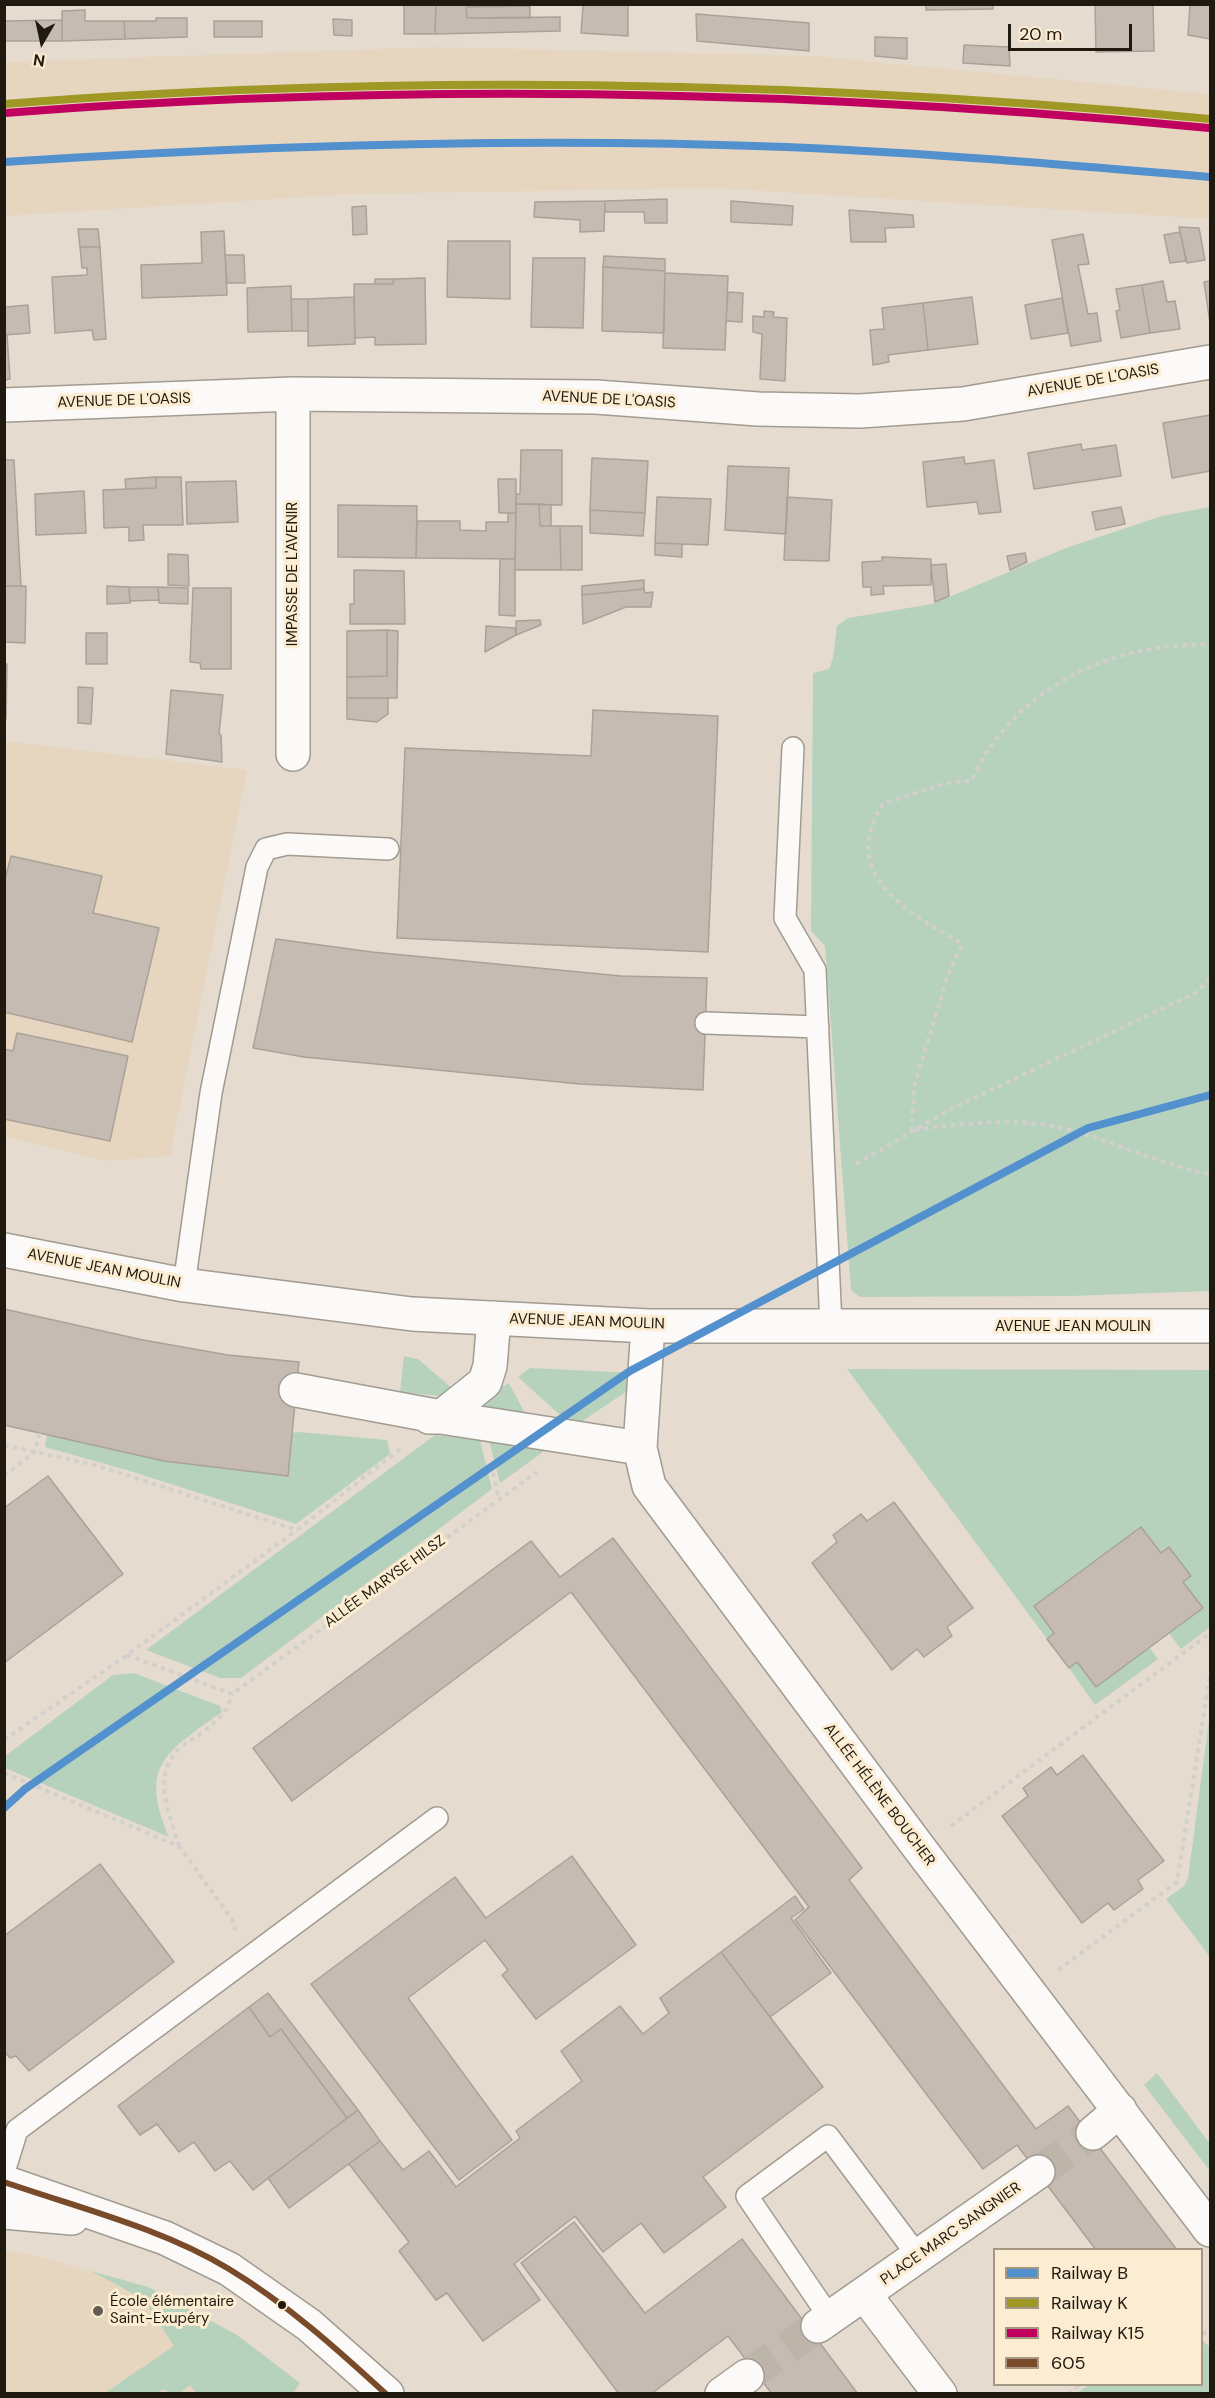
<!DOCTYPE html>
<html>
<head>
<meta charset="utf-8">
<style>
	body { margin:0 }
	#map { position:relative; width:1215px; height:2398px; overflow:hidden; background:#e5dccf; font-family:"DM Sans",sans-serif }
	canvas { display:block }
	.frame { position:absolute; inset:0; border:6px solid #1f1910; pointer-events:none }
	.legend { position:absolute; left:993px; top:2248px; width:210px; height:138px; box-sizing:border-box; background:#fcecd1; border:2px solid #a49884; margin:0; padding:8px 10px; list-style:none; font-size:18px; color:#1f1910 }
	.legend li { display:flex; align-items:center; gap:12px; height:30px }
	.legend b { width:30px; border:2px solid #a49884 }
	.north { position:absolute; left:12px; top:12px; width:60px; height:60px; -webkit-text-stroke:4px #fcecd1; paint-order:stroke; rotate:189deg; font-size:16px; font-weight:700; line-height:24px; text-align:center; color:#1f1910 }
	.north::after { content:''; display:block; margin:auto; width:21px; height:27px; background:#1f1910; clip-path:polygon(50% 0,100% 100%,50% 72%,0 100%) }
	.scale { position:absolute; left:1008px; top:24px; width:124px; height:27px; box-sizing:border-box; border:3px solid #1f1910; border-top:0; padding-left:8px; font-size:18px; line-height:21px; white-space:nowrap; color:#1f1910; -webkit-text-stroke:4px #fcecd1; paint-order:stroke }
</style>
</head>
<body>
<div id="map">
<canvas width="1215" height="2398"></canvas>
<div class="frame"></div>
<ul class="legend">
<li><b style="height:8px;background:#5291ce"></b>Railway B</li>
<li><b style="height:8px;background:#9f9825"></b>Railway K</li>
<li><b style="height:8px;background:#bf005f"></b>Railway K15</li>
<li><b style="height:8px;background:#7a4b2a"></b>605</li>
</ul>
<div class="north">N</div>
<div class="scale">20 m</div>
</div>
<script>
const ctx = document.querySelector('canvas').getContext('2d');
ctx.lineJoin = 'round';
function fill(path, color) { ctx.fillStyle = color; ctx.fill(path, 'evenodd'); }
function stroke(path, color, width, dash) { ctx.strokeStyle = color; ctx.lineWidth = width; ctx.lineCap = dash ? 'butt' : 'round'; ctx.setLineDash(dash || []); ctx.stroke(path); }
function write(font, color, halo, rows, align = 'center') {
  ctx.font = font + ' "DM Sans",sans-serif'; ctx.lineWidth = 6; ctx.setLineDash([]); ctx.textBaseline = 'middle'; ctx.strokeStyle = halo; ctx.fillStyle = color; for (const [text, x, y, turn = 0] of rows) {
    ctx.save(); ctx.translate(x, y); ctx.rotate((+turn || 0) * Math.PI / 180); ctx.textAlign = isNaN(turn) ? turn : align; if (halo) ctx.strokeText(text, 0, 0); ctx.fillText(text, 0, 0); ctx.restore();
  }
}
fill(new Path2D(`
	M435,47L814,56L1210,94V219L714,188L354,194L5,216V62Z
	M5,741L247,770L170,1156L107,1161L5,1137Z
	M4,2251L29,2254L148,2287L237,2335L300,2383L294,2394L5,2393Z`), '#e6d6bf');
fill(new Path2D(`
	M1210,507V1291L1070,1296L860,1297L851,1290L825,946L811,931L813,673L829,669L833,658L837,626L848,618L932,604L1066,548L1162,516Z
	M404,1356L418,1359L452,1388L442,1396L400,1392Z
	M530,1368L633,1373V1387L578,1424H570L518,1377Z
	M847,1369L1210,1370V1627L1181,1649L1169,1633L1203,1608L1183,1582L1191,1576L1169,1548L1161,1553L1141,1527L1035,1606L1054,1633L1047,1639Z
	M509,1383L528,1419L463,1410Z
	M299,1432L387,1440L390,1454L296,1524L130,1471L45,1447L47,1435L164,1461L287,1476L292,1433Z
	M435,1435L480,1440L492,1489L241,1678H220L146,1650Z
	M489,1440L540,1446L543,1452L500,1483Z
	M1150,1648L1158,1659L1095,1705L1069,1668L1077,1662L1096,1686Z
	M134,1673L220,1706L222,1712C167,1752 138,1764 169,1837L5,1768V1756L113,1675Z
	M1210,1713V1957L1166,1899L1184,1886L1188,1878Z
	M1157,2073L1210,2144V2171L1144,2085Z
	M91,2271L148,2287L237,2335L300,2383L293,2393H196L190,2385L180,2393H169L164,2389L157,2393H105L174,2346L143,2299Z
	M1202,2340L1210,2347V2393H1077L1089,2385L1202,2384Z`), '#b6d2bd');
const building = new Path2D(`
	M404,4H436L435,34H404Z
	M436,4H530L466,7L467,18L560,17V31L435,34Z
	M926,4H993V9L926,10Z
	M1095,4H1153L1154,51L1096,52Z
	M1190,4H1210V39L1188,35Z
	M583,5H628V36L581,33Z
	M530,6V18H467L466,7Z
	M85,10V21H124L125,39L62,41V11Z
	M696,14L809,23V51L697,41Z
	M156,18H187V37L125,39L124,21H156Z
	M333,19L352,20V36L334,35Z
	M62,20V41H4V21Z
	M214,21H262V37H214Z
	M875,37L907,38V59L875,56Z
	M964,45L1009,47L1010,66L963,63Z
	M667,199V223H645L644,212H605V201Z
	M605,201L604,231L580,232V220L534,217L535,202Z
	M731,201L793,206L792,225L731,222Z
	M366,206L367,234L353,235L352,207Z
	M849,210L913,215L914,227L885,228L886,242H851Z
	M1179,227L1199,228L1205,260L1187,263Z
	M78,229H98L100,247H80Z
	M224,231L227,295L142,298L141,265L202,263L201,232Z
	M1180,232L1186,261L1170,263L1164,235Z
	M1083,234L1089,264L1078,265L1088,314L1097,313L1101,341L1071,346L1052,240Z
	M448,241H510V299L447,297Z
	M80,247H100L106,339L94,340L92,330L55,333L52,277L87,275V268H82Z
	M225,255H244L245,283H227Z
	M604,256L665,259V271L603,267Z
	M533,258H585L583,328L531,327Z
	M603,267L665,271L664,333L602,331Z
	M665,273L728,276L725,350L663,348Z
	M425,278L426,344L375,345V337L355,338L354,284H393L394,279Z
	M375,279H394L393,284H375Z
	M1163,281L1167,302L1175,301L1180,329L1150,333L1142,285Z
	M1210,281V323L1204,282Z
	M1142,285L1150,333L1121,338L1116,311L1120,310L1116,289Z
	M291,286L292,331L248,332L247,288Z
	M728,292L743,293L742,322L726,321Z
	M354,297L355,344L308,346V299Z
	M972,297L978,344L928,350L923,303Z
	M1062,298L1068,333L1031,339L1025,305Z
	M291,299H308V331H292Z
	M923,303L928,350L888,355L889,362L873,365L870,330L884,329L882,308Z
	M4,304L6,307L28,305L30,333L4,335Z
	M764,311L774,312L773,317L787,318L785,381L760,379L762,334L753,332V316L764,317Z
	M4,335H7L10,379L4,380Z
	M1210,415V471L1172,478L1163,423Z
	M1081,444L1082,450L1116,445L1121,476L1034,489L1028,453Z
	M521,450H562V505L516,504V494H520Z
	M964,457L965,464L994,460L1001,512L979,514L977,502L927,507L923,462Z
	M592,458L648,461L645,513L590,510Z
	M4,460H14L21,586H4Z
	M728,466L789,468L786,534L725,530Z
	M156,477H181L183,525H143L144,540L129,541V527L104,528L103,490L156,488Z
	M156,477V488L126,489L125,479Z
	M498,479H516V513H499Z
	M236,481L238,522L187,524L186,482Z
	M84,491L86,533L36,535L35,494Z
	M657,497L711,499L708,545L655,543Z
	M787,497L832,500L829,561L784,560Z
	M516,504H539L540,526H560L561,570H515Z
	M539,504L551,505V526H540Z
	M338,505L417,506L416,558L338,557Z
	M1121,507L1125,524L1096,530L1092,512Z
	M590,510L645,513L643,536L590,533Z
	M508,513H516L515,559L416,558L417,521H460V530L486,531V522H508Z
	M560,526H582V570H561Z
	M655,543L682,544V557L655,555Z
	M1025,553L1027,562L1010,570L1007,556Z
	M168,554L188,555L189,586L168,585Z
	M882,557L931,559V585L883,586L884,594L871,595V587H863L862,562L882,561Z
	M500,559H515V616L499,615Z
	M946,564L949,596L935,602L931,565Z
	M354,570L404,571L405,624H350V604H354Z
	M644,580V589L582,595V586Z
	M4,586H26L25,643L4,642Z
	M107,586L129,587L130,603L107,604Z
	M129,587H158L159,600L130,601Z
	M158,587L188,588V604L159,603Z
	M193,588H231V669H201L200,663L190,662Z
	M644,589L645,593L653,592L651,607H626L583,624L582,595Z
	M540,620L541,625L516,635V621Z
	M486,626L515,628L516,635L485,652Z
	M387,630V676L347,677V631Z
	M387,630L398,631L397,698H347V677L387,676Z
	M86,633H107V664H86Z
	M4,664H7L6,719H4Z
	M78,687L93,688L91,724L78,723Z
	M171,690L223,695L219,734L221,735L222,762L166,754Z
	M347,698H388V714L377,722L347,719Z
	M593,710L718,716L708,952L397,938L405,748L591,756Z
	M11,856L102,876L93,913L159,928L132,1042L4,1012V883Z
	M276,939L372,952L621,976L707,978L703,1090L580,1084L304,1057L253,1048Z
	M17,1033L128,1056L110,1141L4,1119V1049L13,1051Z
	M4,1309L143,1340L228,1355L299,1362L288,1476L164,1461L4,1425Z
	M48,1476L123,1574L4,1663V1508Z
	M894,1502L973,1608L947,1627L952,1636L924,1657L917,1649L892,1670L812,1563L837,1542L833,1535L861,1514L867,1521Z
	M1141,1527L1161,1553L1169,1547L1191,1576L1183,1582L1203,1608L1096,1687L1077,1662L1069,1668L1047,1639L1054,1633L1034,1606Z
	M613,1538L862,1868L849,1880L1036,2129L1068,2106L1177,2250H1096L1017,2145L983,2169L795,1920L809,1907L571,1592L292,1801L253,1748L531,1541L560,1577Z
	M1083,1755L1164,1861L1138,1880L1143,1889L1114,1910L1108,1903L1082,1923L1002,1816L1028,1796L1023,1788L1051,1767L1057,1775Z
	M572,1856L636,1945L536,2019L502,1975L508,1970L485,1940L408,1998L512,2140L459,2180L311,1984L455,1877L486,1918Z
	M100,1864L174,1962L29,2071L16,2056L10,2058L4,2051V1936Z
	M795,1896L804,1909L791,1918L831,1973L770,2017L721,1952Z
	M721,1952L823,2087L703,2177L726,2207L664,2253L641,2223L603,2252L575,2216L514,2264L540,2300L483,2341L447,2293L436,2300L399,2251L409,2242L349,2164L380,2141L403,2170L429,2151L456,2187L520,2138L516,2131L582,2081L561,2051L620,2006L643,2034L669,2013L660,1998Z
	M268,1993L358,2110L347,2118L281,2029L270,2037L249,2007Z
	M249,2007L270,2037L281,2029L347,2118L253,2190L230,2161L215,2171L194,2142L179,2152L157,2124L140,2135L118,2106Z
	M358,2110L380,2141L289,2208L268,2178Z
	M574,2222L645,2313L742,2239L858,2394H772L728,2336L651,2394H619L521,2263Z`);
fill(building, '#c5bbb3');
stroke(building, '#aaa199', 1.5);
stroke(new Path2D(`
	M1038,2172L1093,2133
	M747,2376L818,2326`), '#bdb5a9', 33, [33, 16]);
const lane = new Path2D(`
	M793,748L785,918L815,970L831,1326
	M706,1023L818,1027
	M184,1285L211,1093L257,867L266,849L287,844L388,849
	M4,2172L17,2130L437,1818
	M830,2318L747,2196L828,2136L918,2256`);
const street = new Path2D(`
	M293,394V754
	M4,405L293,394L596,397L758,409L860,411L963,404L1210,362
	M4,1250L184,1285L412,1314L648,1326H1210
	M648,1326L640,1448L649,1486L920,1849L1210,2230
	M296,1390L441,1417L640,1448
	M429,1417H441L485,1382L490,1366L494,1318
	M1093,2133L1120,2110
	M4,2182L165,2238L229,2269L309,2325L387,2394
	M4,2212L72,2218
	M865,2295L940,2394
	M818,2326L1038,2172
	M722,2394L747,2376`);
stroke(lane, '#a29b90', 24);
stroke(street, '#a29b90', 36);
stroke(new Path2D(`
	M915,1130C969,1123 1021,1116 1074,1131C1120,1144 1164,1166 1210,1174
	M911,1131L915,1083L948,975L962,944C907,911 838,876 883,803C915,796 936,781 971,781C977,770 983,757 991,746C1041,675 1127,642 1210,645
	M856,1164L949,1110L1195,993L1210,979
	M4,1445L95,1465L297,1530L400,1449
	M491,1464L499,1499
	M4,1476L35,1452L39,1433
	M127,1655L232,1694L537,1472
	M4,1740L127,1655L297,1530
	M4,1773L179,1846L233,1921L235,1930
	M951,1826L1210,1633
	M179,1846C170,1815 151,1775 179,1749C188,1741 200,1735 209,1727C223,1714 227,1712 232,1694
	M1058,1970L1177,1882L1210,1675
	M1202,2333L1210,2334
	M1068,2394L1081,2384`), '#d2cfcc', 4, [4.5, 4.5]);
stroke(lane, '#fbfaf8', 21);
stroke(street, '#fbfaf8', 33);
stroke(new Path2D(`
	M4,2182C79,2208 161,2228 229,2269C287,2304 337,2349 386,2394`), '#7a4b2a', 6);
stroke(new Path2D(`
	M4,162C265,145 526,137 786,147C928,153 1069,165 1210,177
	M4,1808L25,1789L630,1371L1088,1128L1210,1095`), '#5291ce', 8);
stroke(new Path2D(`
	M4,104C405,73 810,81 1210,119`), '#9f9825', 8);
stroke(new Path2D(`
	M5,113C405,82 810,90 1209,128`), '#bf005f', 8);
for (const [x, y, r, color] of [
	[282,2305,5,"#1f1910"],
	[98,2311,6,"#645d53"]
]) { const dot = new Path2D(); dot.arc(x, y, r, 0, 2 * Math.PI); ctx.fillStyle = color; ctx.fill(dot); stroke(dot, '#fcecd1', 2); }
write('15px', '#1f1910', '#fcecd1', [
	["AVENUE DE L'OASIS",1093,381,-10],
	["AVENUE DE L'OASIS",609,400,3],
	["AVENUE DE L'OASIS",124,401,-2],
	["IMPASSE DE L'AVENIR",293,574,-90],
	["AVENUE JEAN MOULIN",104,1269,11],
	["AVENUE JEAN MOULIN",587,1322,2],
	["AVENUE JEAN MOULIN",1073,1327],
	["ALLÉE MARYSE HILSZ",385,1582,-36],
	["ALLÉE HÉLÈNE BOUCHER",879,1795,53],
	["PLACE MARC SANGNIER",951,2234,-35]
]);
write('15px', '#1f1910', '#fcecd1', [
	["École élémentaire",110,2302],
	["Saint-Exupéry",110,2319]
], 'left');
</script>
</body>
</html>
